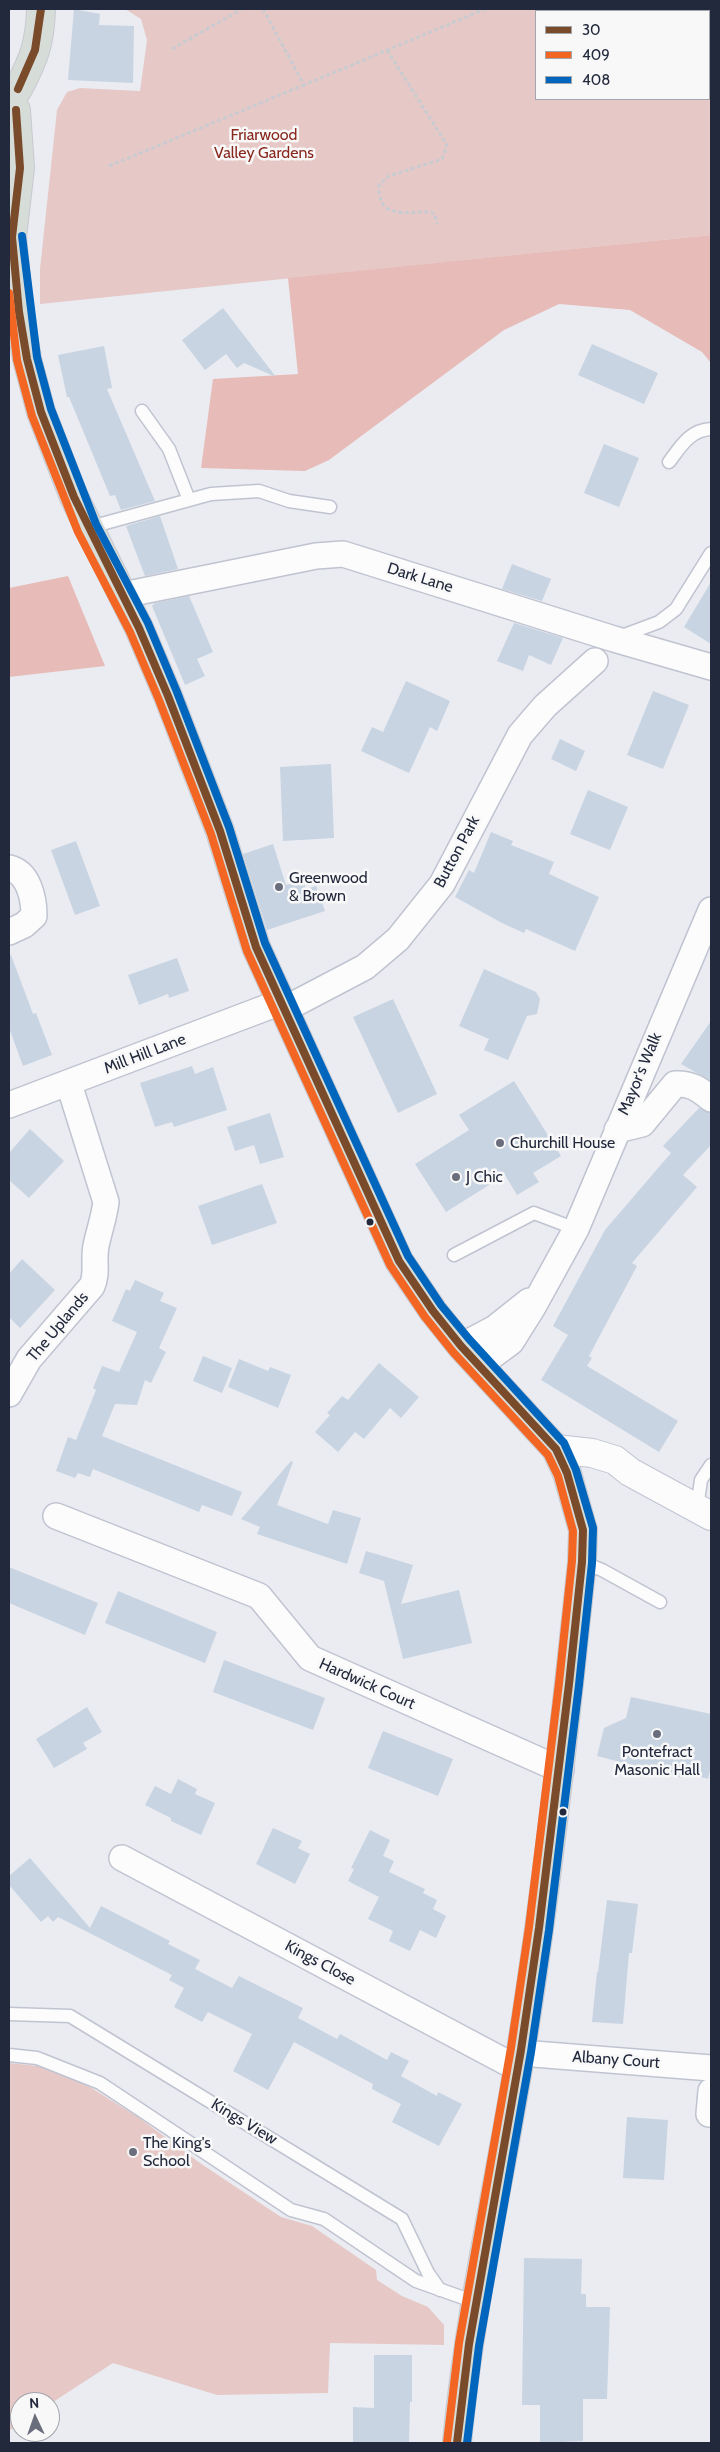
<!DOCTYPE html>
<html>
<head>
<meta charset="utf-8">
<style>
	body { margin:0 }
	#map { position:relative; width:720px; height:2452px; overflow:hidden; background:#eaecf2; font-family:Cabin,sans-serif }
	canvas { display:block }
	.frame { position:absolute; inset:0; border:10px solid #23293d; pointer-events:none }
	.legend { position:absolute; left:535px; top:10px; width:175px; height:90px; box-sizing:border-box; background:#f8f8f8; border:1px solid #a3a5ad; margin:0; padding:6px 9px; list-style:none; font-size:15px; color:#23293d }
	.legend li { display:flex; align-items:center; gap:10px; height:25px }
	.legend b { width:25px; border:1px solid #a3a5ad }
	.north { position:absolute; left:10px; top:2392px; width:50px; height:50px; box-sizing:border-box; background:#f8f8f8; border:1px solid #a3a5ad; border-radius:50%; rotate:357deg; font-size:14px; font-weight:700; line-height:20px; text-align:center; color:#23293d }
	.north::after { content:''; display:block; margin:auto; width:18px; height:22px; background:#696d7c; clip-path:polygon(50% 0,100% 100%,50% 72%,0 100%) }
</style>
</head>
<body>
<div id="map">
<canvas width="720" height="2452"></canvas>
<div class="frame"></div>
<ul class="legend">
<li><b style="height:6px;background:#7a4b2a"></b>30</li>
<li><b style="height:6px;background:#f26522"></b>409</li>
<li><b style="height:6px;background:#0065bd"></b>408</li>
</ul>
<div class="north">N</div>
</div>
<script>
const ctx = document.querySelector('canvas').getContext('2d');
ctx.lineJoin = 'round';
function fill(path, color) { ctx.fillStyle = color; ctx.fill(path, 'evenodd'); }
function stroke(path, color, width, dash) { ctx.strokeStyle = color; ctx.lineWidth = width; ctx.lineCap = dash ? 'butt' : 'round'; ctx.setLineDash(dash || []); ctx.stroke(path); }
function write(font, color, halo, rows, align = 'center') {
  ctx.font = font + ' Cabin,sans-serif'; ctx.lineWidth = 5; ctx.setLineDash([]); ctx.textBaseline = 'middle'; ctx.strokeStyle = halo; ctx.fillStyle = color; for (const [text, x, y, turn = 0] of rows) {
    ctx.save(); ctx.translate(x, y); ctx.rotate((+turn || 0) * Math.PI / 180); ctx.textAlign = isNaN(turn) ? turn : align; if (halo) ctx.strokeText(text, 0, 0); ctx.fillText(text, 0, 0); ctx.restore();
  }
}
fill(new Path2D(`
	M125,9H711V235L40,304V269L57,110L67,92L80,88L140,91L147,40L141,19ZM536,11H709V99H536Z
	M9,2063L38,2066L85,2084L138,2117L200,2163L281,2217L312,2226L376,2270L377,2280L402,2296L428,2307L444,2325V2345L330,2343L328,2393L217,2395L113,2363L50,2404V2402H20V2423L9,2431Z`), '#e6c9c7');
fill(new Path2D(`
	M711,235V363L702,352L630,310L559,304L504,330L329,460L305,471L201,468L213,379L298,374L288,278Z
	M68,576L105,666L9,677V588Z`), '#e7bbb7');
fill(new Path2D(`
	M74,9L100,14L99,25L134,26L133,83L68,80Z
	M223,308L276,377L244,363L237,368L226,354L205,370L182,340Z
	M592,344L658,373L644,404L578,375Z
	M104,346L112,388L107,389L155,501L121,510L115,495L110,496L69,397H67L58,355Z
	M604,444L639,458L619,507L584,493Z
	M160,516L178,569L145,576L126,526Z
	M512,564L551,579L542,601L502,589Z
	M711,582V644L684,627Z
	M189,596L213,652L197,659L205,676L185,685L152,606L155,603Z
	M514,623L563,638L551,665L529,655L523,671L497,661Z
	M406,681L450,701L437,731L430,727L409,773L361,751L372,727L383,732Z
	M653,691L689,705L663,769L627,755Z
	M560,739L585,751L576,771L551,759Z
	M331,764L334,838L283,841L280,767Z
	M588,790L628,807L610,850L570,834Z
	M491,832L513,841L511,845L554,862L549,874L599,897L575,951L526,929L524,933L502,923L455,897L469,870L474,873Z
	M76,841L100,906L75,915L51,850Z
	M273,844L286,885L303,880L306,889L316,886L325,911L267,930L243,854Z
	M11,955L33,1014L36,1013L52,1055L23,1066L9,1028V956Z
	M177,958L189,991L169,998L168,994L139,1005L128,975Z
	M484,969L536,992L540,999L537,1014L527,1016L508,1060L484,1050L489,1039L459,1026Z
	M393,999L437,1094L398,1113L353,1017Z
	M711,1021V1081L681,1064Z
	M192,1066L195,1074L213,1067L227,1110L174,1127L172,1122L155,1127L140,1083Z
	M514,1081L561,1156L533,1173L539,1182L517,1195L505,1175L446,1212L415,1164L469,1130L459,1115Z
	M699,1108L711,1113V1145L683,1175L697,1187L632,1263L637,1266L589,1356L592,1358L587,1366L678,1421L659,1452L541,1380L568,1335L553,1326L605,1230L671,1153L663,1146Z
	M270,1113L284,1157L260,1164L254,1145L235,1151L227,1127Z
	M30,1129L64,1161L29,1198L9,1180V1153Z
	M262,1184L277,1223L212,1245L198,1206Z
	M22,1259L55,1290L20,1328L9,1317V1274Z
	M135,1280L164,1293L160,1301L177,1308L159,1348L166,1352L151,1383L145,1380L137,1405L115,1404L102,1436L242,1492L232,1516L202,1505L199,1512L93,1469L90,1477L78,1473L75,1478L56,1471L68,1437L76,1440L96,1390L93,1388L102,1366L119,1372L137,1332L112,1321L126,1289L130,1291Z
	M203,1356L232,1368L222,1393L193,1381Z
	M239,1359L268,1371L270,1367L291,1375L278,1408L228,1387Z
	M379,1363L419,1397L401,1418L390,1408L364,1439L355,1432L338,1452L315,1432L330,1415L327,1413L342,1396L348,1400Z
	M291,1461L293,1462L277,1505L328,1524L333,1510L361,1518L347,1564L257,1534L260,1527L241,1519Z
	M366,1551L413,1565L401,1604L459,1590L472,1643L403,1659L384,1581L359,1573Z
	M9,1567L98,1603L85,1635L9,1603Z
	M118,1591L217,1632L205,1663L105,1623Z
	M224,1660L325,1698L313,1730L213,1692Z
	M631,1697L711,1714V1767L708,1779L683,1772L682,1778L597,1756L604,1728L626,1718Z
	M87,1707L102,1732L83,1743L87,1749L54,1768L36,1739Z
	M383,1731L453,1759L438,1796L368,1768Z
	M178,1779L197,1789L195,1794L215,1803L201,1835L171,1821V1818L145,1805L155,1786L171,1794Z
	M273,1828L302,1841L298,1848L310,1854L295,1884L256,1864Z
	M370,1830L390,1840L383,1856L394,1861L389,1872L425,1889L423,1893L437,1900L433,1909L446,1916L436,1938L420,1930L410,1951L389,1941L393,1931L368,1919L379,1897L348,1881L354,1869L351,1868Z
	M30,1858L90,1928L101,1906L170,1941L168,1944L200,1960L195,1969L232,1988L239,1976L303,2008L298,2018L337,2039L340,2034L387,2060L391,2052L409,2061L401,2076L437,2096L438,2092L462,2104L439,2146L392,2122L401,2104L372,2089L373,2084L294,2042L268,2090L233,2071L252,2034L208,2012L202,2022L174,2007L184,1988L169,1980L172,1975L58,1917L53,1922L48,1916L41,1922L9,1885V1876Z
	M607,1900L638,1904L632,1953H629L623,2024L592,2022L597,1972H598Z
	M627,2117L668,2120L664,2180L623,2178Z
	M524,2258L582,2259L581,2294H586V2307H610L607,2399H583V2441L540,2443V2405H522Z
	M374,2355H412V2402H410L409,2443H353V2407L374,2408Z`), '#c8d4e2');
const service = new Path2D(`
	M142,411L169,449L189,500
	M669,462C681,446 690,430 711,429
	M87,528L211,494L259,491L289,501L330,507
	M619,637L659,622L676,609L711,553
	M454,1255L534,1213L576,1229
	M697,1508L701,1480L711,1465
	M582,1562L602,1570L660,1602
	M9,2014L70,2016L402,2219L428,2273L440,2290
	M9,2055L37,2058L100,2083L291,2210L324,2219L416,2281L475,2302`);
const minor = new Path2D(`
	M123,595L316,556L343,554L614,639L711,667
	M9,868C28,872 34,897 34,916L24,925L9,932
	M285,1009L365,967L398,939L442,884L520,735L545,706L595,661
	M9,1105L281,1002
	M617,1130L642,1124L675,1084C691,1083 699,1089 711,1099
	M461,1346L495,1328L529,1301
	M480,1365L511,1342L533,1307L576,1229L711,910
	M9,1394L29,1359L92,1286C98,1273 93,1260 96,1246C99,1231 104,1218 106,1202L69,1084
	M56,1516L259,1596L310,1658L561,1770
	M122,1858L517,2068
	M521,2053L711,2068
	M709,2114L711,2091`);
const tertiary = new Path2D(`
	M556,1449L592,1453L615,1460L630,1472L711,1516`);
const trunk = new Path2D(`
	M18,89C34,59 40,43 41,9
	M16,110L20,168L12,237L19,312L27,359L41,412L74,497L139,628L168,696L220,831L256,947L399,1261L433,1311L461,1346L556,1449L567,1473L583,1530L582,1562C565,1725 547,1888 521,2050C500,2181 469,2311 457,2443`);
stroke(service, '#c0c4d0', 15);
stroke(minor, '#c0c4d0', 28);
stroke(tertiary, '#c0c4d0', 30);
stroke(trunk, '#c8c9d0', 30);
stroke(new Path2D(`
	M263,9L304,85L485,9
	M540,9L541,11
	M172,49L242,9
	M387,50L447,145L442,159L389,176L379,185C377,219 404,212 430,212L435,214L437,224
	M109,166L304,85`), '#cacbd0', 3, [4, 2.5]);
stroke(service, '#fcfcfd', 12);
stroke(minor, '#fcfcfd', 25);
stroke(tertiary, '#fcfcfd', 28);
stroke(trunk, '#d6dcd8', 28);
stroke(new Path2D(`
	M18,89L35,50L41,9
	M16,110L20,168L12,237L19,312L27,359L41,412L74,497L139,628L168,696L220,831L256,947L399,1261L433,1311L461,1346L556,1449L567,1473L583,1530L582,1562L569,1684L539,1928L521,2050L469,2344L457,2443`), '#7a4b2a', 8);
stroke(new Path2D(`
	M9,293L17,360L32,416L78,532L130,632L159,700L211,834L247,951L390,1265L425,1317L453,1352L548,1455L558,1476L573,1531L572,1561L559,1683L529,1927L511,2048L459,2343L447,2442`), '#f26522', 8);
stroke(new Path2D(`
	M22,236L37,357L51,409L96,524L148,623L177,692L229,827L265,943L408,1256L441,1305L469,1339L564,1443L576,1470L593,1528L592,1563L579,1685L549,1930L531,2052L479,2346L467,2443`), '#0065bd', 8);
for (const [x, y, r, color] of [
	[279,887,5,"#696d7c"],
	[500,1143,5,"#696d7c"],
	[456,1177,5,"#696d7c"],
	[370,1222,4.5,"#23293d"],
	[657,1734,5,"#696d7c"],
	[563,1812,4.5,"#23293d"],
	[133,2152,5,"#696d7c"]
]) { const dot = new Path2D(); dot.arc(x, y, r, 0, 2 * Math.PI); ctx.fillStyle = color; ctx.fill(dot); stroke(dot, '#f8f8f8', 2); }
write('16px', '#88281e', '#f8f8f8', [
	["Friarwood",264,135],
	["Valley Gardens",264,153]
]);
write('16px', '#23293d', '#f8f8f8', [
	["Dark Lane",420,578,17],
	["Button Park",457,852,-62],
	["Mill Hill Lane",145,1054,-21],
	["Mayor's Walk",640,1074,-67],
	["The Uplands",58,1327,-50],
	["Hardwick Court",367,1684,24],
	["Kings Close",320,1963,28],
	["Albany Court",616,2060,4],
	["Kings View",244,2122,31]
]);
write('16px', '#23293d', '#f8f8f8', [
	["Greenwood",289,878],
	["& Brown",289,896],
	["Churchill House",510,1143],
	["J Chic",466,1177],
	["Pontefract",657,1752,"center"],
	["Masonic Hall",657,1770,"center"],
	["The King's",143,2143],
	["School",143,2161]
], 'left');
</script>
</body>
</html>
